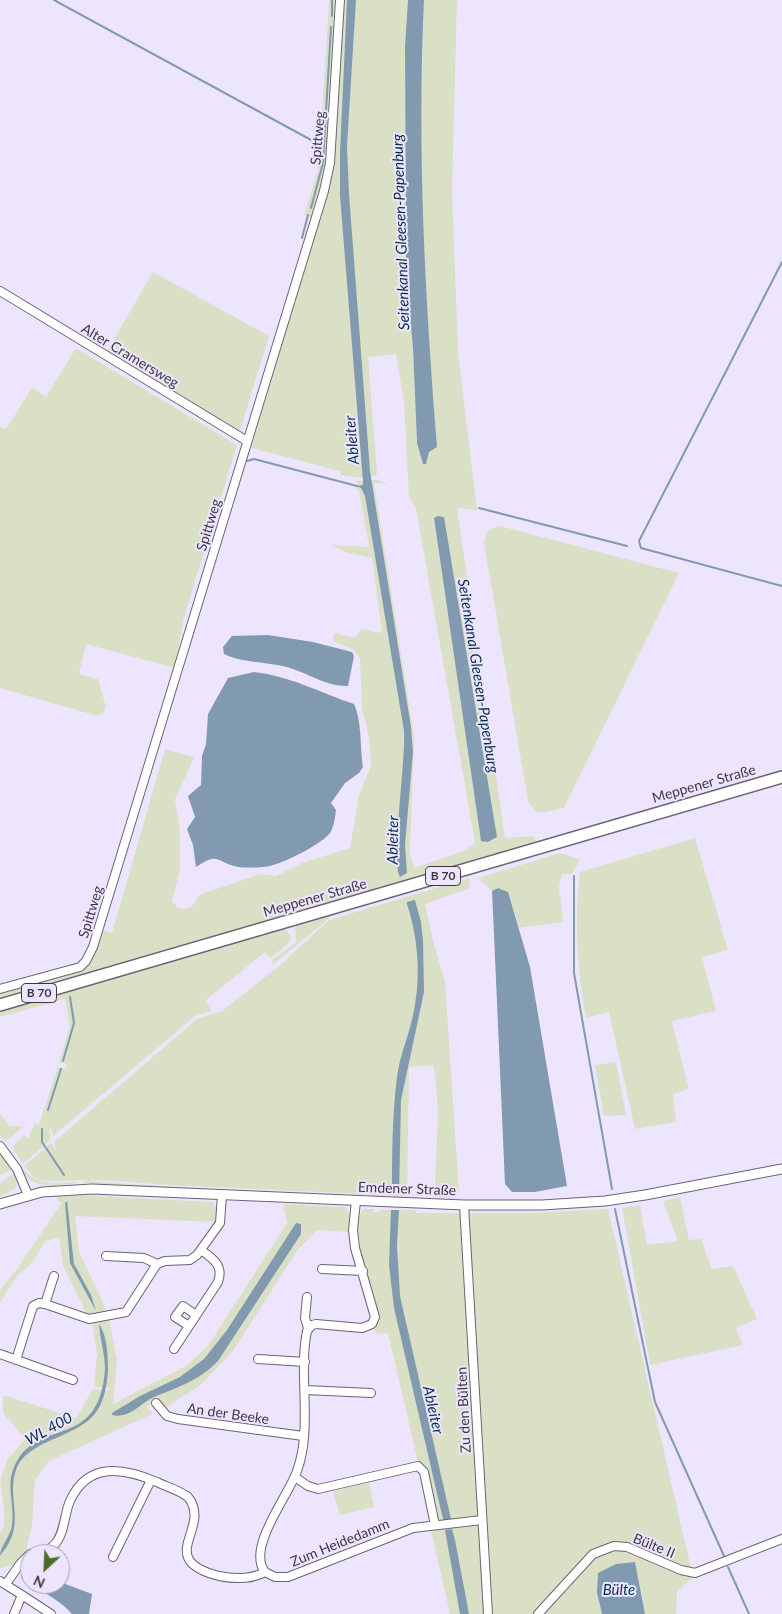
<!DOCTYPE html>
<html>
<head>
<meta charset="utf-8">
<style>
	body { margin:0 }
	#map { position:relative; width:782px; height:1614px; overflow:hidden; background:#ede5fd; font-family:Lato,sans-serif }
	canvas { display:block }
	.north { position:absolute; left:20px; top:1544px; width:50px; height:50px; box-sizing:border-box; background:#ede5fd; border:1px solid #a7a0b3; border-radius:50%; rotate:205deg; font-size:14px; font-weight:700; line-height:20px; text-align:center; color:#3d3943 }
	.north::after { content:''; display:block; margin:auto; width:18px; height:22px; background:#4a6d26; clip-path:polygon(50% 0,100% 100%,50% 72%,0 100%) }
</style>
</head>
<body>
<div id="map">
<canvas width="782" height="1614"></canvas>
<div class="north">N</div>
</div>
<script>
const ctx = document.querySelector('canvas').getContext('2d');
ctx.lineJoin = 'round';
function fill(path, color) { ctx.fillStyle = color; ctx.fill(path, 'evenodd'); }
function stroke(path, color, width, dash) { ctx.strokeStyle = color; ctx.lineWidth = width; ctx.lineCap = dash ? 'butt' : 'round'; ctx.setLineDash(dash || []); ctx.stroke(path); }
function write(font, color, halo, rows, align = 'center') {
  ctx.font = font + ' Lato,sans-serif'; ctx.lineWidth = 4; ctx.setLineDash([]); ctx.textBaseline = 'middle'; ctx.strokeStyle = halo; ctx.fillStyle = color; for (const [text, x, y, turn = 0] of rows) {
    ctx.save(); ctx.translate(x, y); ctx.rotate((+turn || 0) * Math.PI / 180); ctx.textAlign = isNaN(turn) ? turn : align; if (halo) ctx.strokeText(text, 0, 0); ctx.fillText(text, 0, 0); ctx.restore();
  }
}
fill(new Path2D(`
	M329,0H338L325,176L314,218L304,215L318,170L319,150L312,145L315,138L319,140L321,133Z
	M343,0H408L405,46L406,273L413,348L417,443L423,463L426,464L429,452L420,134L424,0H457L452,191L458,351L477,510L457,508L505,838L533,836L537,842L468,861L469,865L0,1000V992L80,970L101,930L112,933L165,749L194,757L175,800L180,830V869L172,901L178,908C191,911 193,906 199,895L260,874L276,876L302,863L350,848L359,795L371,766L369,737L362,708L360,659L354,650L333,641L334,633L355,638L362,629L382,633L372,558L345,552L332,545L369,547L359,490L356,489L357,481L378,480L388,484L374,483L414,736L410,852L414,868L464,851L475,843L416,508L409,497L404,402L396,354L368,357L377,475L361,478L341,475L340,471L251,448L329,178ZM438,516L497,837L488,842L481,840L434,518Z
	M153,272L269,336L240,431L107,351Z
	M76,348L237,445L184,617L175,668L86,644L79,674L98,679L106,707L103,714L94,715L0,688V427L6,429L32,388L46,397Z
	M500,526L679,573L564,808L540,813L535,811L528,801L484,543C486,532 489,528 500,526Z
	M695,838L728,950L702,957L716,1011L672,1021L689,1089L673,1094L676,1122L635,1129L609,1012L586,1018C577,970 574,920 580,872Z
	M560,853L580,859L572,874H562L559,887L563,922L519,928L508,893L498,888L492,891L478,878Z
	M473,873L333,915L274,964L271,961L296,942L295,924Z
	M469,878L470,888L425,904L434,945L445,981L459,1193L435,1195C435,1151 442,1109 433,1065L409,1067L407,1196L167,1185L107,1180L43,1181L34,1178L24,1166L51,1143L55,1150L56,1149L54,1142L197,1019L222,1011L279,966L329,920Z
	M285,927L291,938L288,944L270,958L265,952L206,1000L211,1011L195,1016L53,1136L51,1128L49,1129L51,1137L48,1142L23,1164L12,1147L24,1135L28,1138L35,1123L39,1125L58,1067L66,1069L67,1064L59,1062L70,1026L65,999L0,1017V1010Z
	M616,1062L626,1115L604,1116L595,1065Z
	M0,1114L10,1126H24L6,1141L0,1136Z
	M0,1151L12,1169L1,1175L0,1173Z
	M23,1169C39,1188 57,1182 79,1182C63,1187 26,1190 23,1169Z
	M13,1174L17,1180L16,1188L0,1197V1183Z
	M84,1181L242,1191V1193L84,1183Z
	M75,1195L213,1202C217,1207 217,1215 215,1222L75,1216L79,1252L102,1300L106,1313L87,1315L63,1265L59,1237L45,1241L33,1262L17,1276L0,1303V1290L15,1272L62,1202L58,1201L57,1197Z
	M680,1197L689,1240L701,1239L712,1269L733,1266L757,1319L736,1328L743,1345L650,1365L622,1208L640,1205L647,1245L678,1241L663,1201Z
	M283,1204L345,1207L350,1214L348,1232L317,1230L297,1251L233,1351L201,1385L165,1408L160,1400L147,1406L152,1414L49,1461L35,1480L32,1524L26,1552L15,1565L0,1568V1533L4,1525V1509L0,1481L7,1460L25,1439L3,1413V1395L76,1418L93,1389L108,1391L109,1388L94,1387L97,1355L92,1322L109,1319L117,1361L113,1404L186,1366L208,1346L287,1223Z
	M363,1209H374V1212H379V1210H416V1213H529L608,1209L693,1577L677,1592L676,1614H645L635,1562L597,1593L602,1614H489L488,1569L478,1517L441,1521L438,1519L428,1471L424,1465L418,1462L388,1333L376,1334L375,1328L380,1317C375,1292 347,1231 363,1209Z
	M369,1483L374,1507L340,1515L333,1491Z
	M476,1526L481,1531L485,1614H450L431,1531Z`), '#dae0c6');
fill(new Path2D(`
	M347,0H356L347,146L349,194L370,471L411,727L413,752L405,845L407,873L400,877C391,860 406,760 404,731L365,496L361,488L356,486L363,485V482L340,196V152Z
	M408,0H424C417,151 425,296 437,447L429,452L426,464H423L417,443L413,348L406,273L405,46Z
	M438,516L444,517L497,837L488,842L481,841L434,518Z
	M268,635L313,642L352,652L354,656L348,686C329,687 311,675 293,669C270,661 245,664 224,654L223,647L232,636Z
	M254,672C290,676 321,693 354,704C362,721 360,748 363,767L359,773L345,783L331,803L336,810C335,817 334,827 330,833C323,843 286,862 273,865C265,868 247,868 238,867C215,862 220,851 196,867L193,845L187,829L195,817L188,796L201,785L202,756L206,744L208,714L228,678Z
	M498,888L508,892L530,967L567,1186L535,1192H512L505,1184L493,912L492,891Z
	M415,900L421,922L423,940L424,992L401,1100L399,1195H392C392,1156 392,1116 397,1077C400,1054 410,1033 414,1010C421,976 418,937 407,904V902Z
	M67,1201L74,1264L91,1295L96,1311L70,1263L65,1203Z
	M391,1210H399L397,1246L400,1296L451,1519L444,1521L442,1515L394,1308L389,1265Z
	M296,1223L301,1224V1234L218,1361C197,1382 180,1386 154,1397C139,1404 130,1419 112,1415V1413L140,1396L180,1377L204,1359L227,1330Z
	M99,1324C107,1335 108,1356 108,1369C105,1423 83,1425 41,1445C32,1450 23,1456 18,1465C3,1499 30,1521 0,1556C0,1546 11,1536 12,1525C15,1504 5,1485 15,1465C38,1416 99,1452 105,1369C105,1354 100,1339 99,1324Z
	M452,1529L455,1540L469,1614H460L445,1530Z
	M635,1562L645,1614H602L597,1593L598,1573L616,1564Z
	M23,1569L30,1570V1584H60V1582L92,1594L89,1614H72C58,1598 38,1590 21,1578Z`), '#829ab0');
stroke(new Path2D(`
	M54,0L324,147
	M332,16V0
	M311,208L323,163L331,27
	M302,238L308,215
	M782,262L639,541L641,548L782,586
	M247,461L254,459L357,486
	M479,508L627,546
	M574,876V973L612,1189
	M63,1061L74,1023L70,997
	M48,1110L61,1069
	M42,1129V1142L64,1175
	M615,1209L655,1402L724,1556
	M728,1567L749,1614`), '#829ab0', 2);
const minor = new Path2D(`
	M0,291L247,441
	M0,989L80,967L86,961L93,947L324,191L330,163L340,0
	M0,1146L17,1169L28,1195
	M464,1205L488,1614
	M106,1256L144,1258L157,1264
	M322,1269L363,1271
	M307,1297L305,1318L308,1328
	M45,1304L54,1276
	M189,1326L175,1317L183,1306L196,1315
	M174,1349L218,1282C224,1265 213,1259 201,1250
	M0,1354L73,1380
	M258,1359L305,1362
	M16,1360L33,1306L39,1303L45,1304L89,1319L126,1312L157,1264L165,1261L190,1260L197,1255L220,1223L222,1195
	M305,1390L371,1393
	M156,1403L167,1416L178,1419L303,1436
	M295,1477L308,1486L318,1489L418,1466L424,1472L435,1525
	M30,1554C40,1552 48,1552 55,1544C65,1533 64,1514 70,1501C88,1461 124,1468 157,1482C167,1487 179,1490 188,1497C213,1528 153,1559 219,1576C234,1579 252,1579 265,1572L275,1577H288L413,1528L482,1520
	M113,1557L151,1480
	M265,1572C246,1548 289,1495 297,1471C313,1428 298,1374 307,1331L312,1325L316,1324L362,1328L372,1324L375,1317L355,1248L353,1230L356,1201
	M0,1581L22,1595L14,1614
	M6,1584L20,1564L30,1554
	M22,1595L51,1614
	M538,1614L593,1554L614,1546L627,1547L681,1570L695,1573L782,1539`);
const tertiary = new Path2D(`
	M0,1204L42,1192L92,1189L464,1205H542L605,1201L645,1195L782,1169`);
const primary = new Path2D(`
	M0,1005L782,777`);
stroke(minor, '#6b6378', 10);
stroke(tertiary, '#6b6378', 11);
stroke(primary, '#6b6378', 14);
stroke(minor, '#fff', 8);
stroke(tertiary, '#fff', 9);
stroke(primary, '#fff', 11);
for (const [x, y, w] of [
	[443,876,35],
	[39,993,35]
]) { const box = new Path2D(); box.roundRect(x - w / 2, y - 9.5, w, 19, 4); ctx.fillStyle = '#ede5fd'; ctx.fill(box); stroke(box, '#3d3943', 1); }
write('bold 12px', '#3d3943', null, [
	["B 70",443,876],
	["B 70",39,993]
]);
write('14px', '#3d3943', '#ede5fd', [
	["Spittweg",318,138,-85],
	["Alter Cramersweg",130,356,31],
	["Spittweg",209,525,-73],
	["Meppener Straße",704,784,-16],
	["Meppener Straße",315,898,-16],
	["Spittweg",91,912,-73],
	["Emdener Straße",407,1189,2],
	["Zu den Bülten",464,1410,-93],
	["An der Beeke",228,1414,8],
	["Zum Heidedamm",340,1543,-22],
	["Bülte II",654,1546,22]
]);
write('italic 15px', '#032d4d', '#ede5fd', [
	["Seitenkanal Gleesen-Papenburg",401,232,-92],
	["Ableiter",352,440,-95],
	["Seitenkanal Gleesen-Papenburg",478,676,81],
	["Ableiter",393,840,-89],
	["Ableiter",433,1410,77],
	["WL 400",49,1429,-29],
	["Bülte",619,1590]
]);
</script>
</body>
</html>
